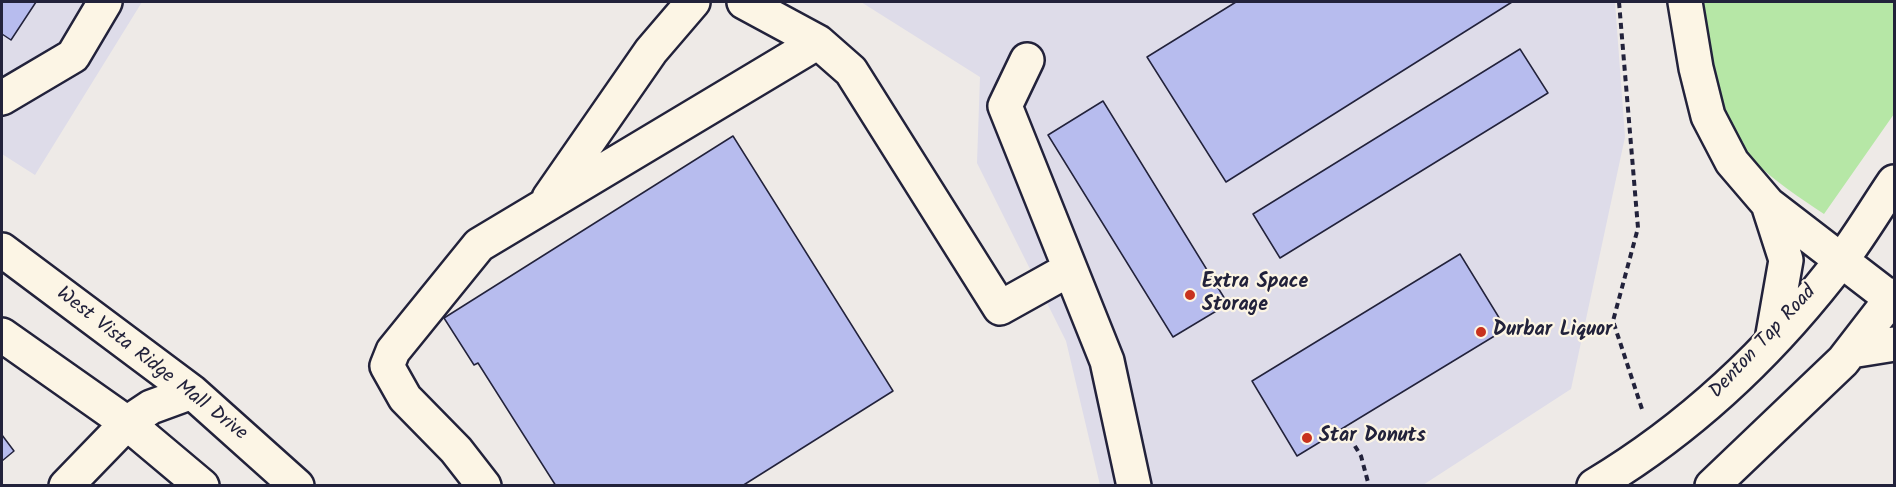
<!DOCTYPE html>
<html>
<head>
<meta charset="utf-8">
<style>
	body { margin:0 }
	#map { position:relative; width:1896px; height:487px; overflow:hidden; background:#eeeae7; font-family:Kalam,sans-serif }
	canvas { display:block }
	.frame { position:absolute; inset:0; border:3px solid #22223b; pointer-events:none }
</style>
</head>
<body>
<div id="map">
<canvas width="1896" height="487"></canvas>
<div class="frame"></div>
</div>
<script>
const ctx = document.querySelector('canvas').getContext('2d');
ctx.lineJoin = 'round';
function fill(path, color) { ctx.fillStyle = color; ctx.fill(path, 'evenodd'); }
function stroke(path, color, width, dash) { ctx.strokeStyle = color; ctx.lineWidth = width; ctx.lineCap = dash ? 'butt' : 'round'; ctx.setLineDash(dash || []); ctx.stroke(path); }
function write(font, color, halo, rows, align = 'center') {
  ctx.font = font + ' Kalam,sans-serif'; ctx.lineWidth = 4.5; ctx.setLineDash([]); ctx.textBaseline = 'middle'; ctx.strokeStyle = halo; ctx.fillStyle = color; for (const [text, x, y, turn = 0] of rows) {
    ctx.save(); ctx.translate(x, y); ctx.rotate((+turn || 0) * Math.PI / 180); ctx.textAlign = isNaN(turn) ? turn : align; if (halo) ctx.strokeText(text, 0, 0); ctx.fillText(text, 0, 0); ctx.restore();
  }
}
fill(new Path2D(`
	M2,2H142L35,175L2,154Z
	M861,2H1615L1625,137L1571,389L1423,485H1100L1066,341L977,163L980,77Z`), '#dedce9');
fill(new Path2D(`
	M1699,2H1894V114L1824,214C1800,198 1774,181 1754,161C1713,119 1708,55 1699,2Z`), '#b6e7a6');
const building = new Path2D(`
	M2,2H36L11,40L2,34Z
	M1236,2H1512L1226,182L1147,57Z
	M1520,49L1548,93L1280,258L1253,214Z
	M1103,101L1228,304L1173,337L1048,135Z
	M733,136L893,391L742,486H556L478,363L474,365L444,318Z
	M1460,254L1506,329L1297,456L1252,381Z
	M2,435L14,451L2,461Z`);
fill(building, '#b7bcee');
stroke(building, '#22223b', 1.5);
const minor = new Path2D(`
	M744,2L818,42
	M1027,60L1005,106L1107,361L1134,486
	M2,98L73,56L105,2
	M549,198L651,51L693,2
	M66,486L127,423
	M484,486L456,450L405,398L387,366L393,351L479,245L818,42L851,71L1000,308L1070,269`);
const major = new Path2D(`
	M1685,2L1696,68L1708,116L1732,162L1768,204L1894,301
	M1768,204L1786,260L1772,340
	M2,250L192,392L297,486
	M2,335L127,423L202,486
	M1851,351L1894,344
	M127,423L151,407L192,392
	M1594,486C1691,428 1775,348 1843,258C1861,234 1877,207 1894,182
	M1712,486L1843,361L1894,295`);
stroke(minor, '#22223b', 38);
stroke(major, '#22223b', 38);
stroke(new Path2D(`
	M1619,2L1638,228L1613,321L1642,409
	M1344,428L1361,456L1369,486`), '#22223b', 4, [6, 4.5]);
stroke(minor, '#fcf5e5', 33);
stroke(major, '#fcf5e5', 33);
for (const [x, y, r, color] of [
	[1190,295,6,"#c8321e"],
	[1481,332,6,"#c8321e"],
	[1307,438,6,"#c8321e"]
]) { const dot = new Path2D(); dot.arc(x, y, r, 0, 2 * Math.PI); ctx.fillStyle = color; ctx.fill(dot); stroke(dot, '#fcf5e5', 2); }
write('bold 20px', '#22223b', '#fcf5e5', [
	["Extra Space",1202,284],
	["Storage",1202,307],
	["Durbar Liquor",1493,332],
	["Star Donuts",1319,438]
], 'left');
write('20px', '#22223b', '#fcf5e5', [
	["Denton Tap Road",1764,343,-47],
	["West Vista Ridge Mall Drive",151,365,38]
]);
</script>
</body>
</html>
